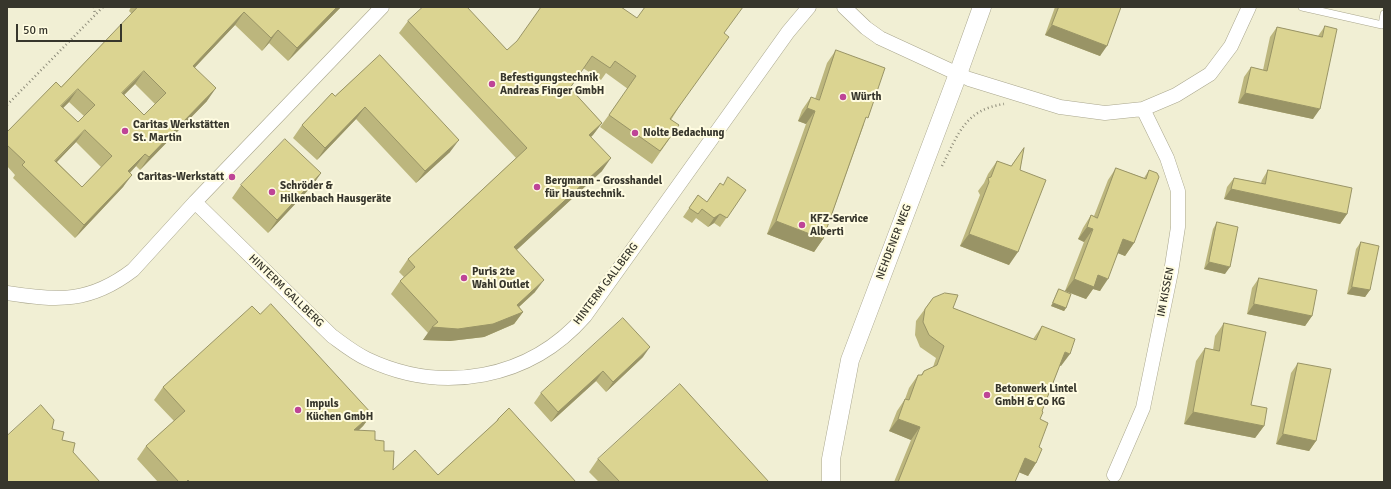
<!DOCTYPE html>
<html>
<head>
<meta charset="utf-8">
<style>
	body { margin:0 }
	#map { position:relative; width:1391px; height:489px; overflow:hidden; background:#f1efd4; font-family:Signika,sans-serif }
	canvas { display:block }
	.frame { position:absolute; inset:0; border:8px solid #37362c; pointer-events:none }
	.scale { position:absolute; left:16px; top:24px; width:106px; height:18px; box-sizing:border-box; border:2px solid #37362c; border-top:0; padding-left:5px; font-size:12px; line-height:14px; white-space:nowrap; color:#37362c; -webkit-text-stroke:3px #fffce1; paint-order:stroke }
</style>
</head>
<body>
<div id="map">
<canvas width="1391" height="489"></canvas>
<div class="frame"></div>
<div class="scale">50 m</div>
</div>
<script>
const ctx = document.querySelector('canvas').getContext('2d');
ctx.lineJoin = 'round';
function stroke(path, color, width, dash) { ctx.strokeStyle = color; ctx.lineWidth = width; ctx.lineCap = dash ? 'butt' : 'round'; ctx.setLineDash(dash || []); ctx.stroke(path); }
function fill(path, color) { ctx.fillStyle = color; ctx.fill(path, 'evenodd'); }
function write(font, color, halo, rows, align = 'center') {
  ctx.font = font + ' Signika,sans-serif'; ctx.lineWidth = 4; ctx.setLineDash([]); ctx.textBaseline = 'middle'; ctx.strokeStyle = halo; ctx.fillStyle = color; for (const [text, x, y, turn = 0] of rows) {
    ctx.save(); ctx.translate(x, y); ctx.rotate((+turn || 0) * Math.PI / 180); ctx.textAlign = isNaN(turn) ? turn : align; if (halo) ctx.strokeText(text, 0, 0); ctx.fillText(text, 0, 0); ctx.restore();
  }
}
const service = new Path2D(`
	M1302,7L1382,25L1384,14`);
const minor = new Path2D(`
	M844,7L866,28L880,38L969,79L1060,107L1105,113L1143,109L1176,95L1210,74L1231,46L1249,7
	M195,202L332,336C343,344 354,353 367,359C443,395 530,379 585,316L788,32L809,7
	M7,293C58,301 90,303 133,270L195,202L382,7
	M1114,475L1143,408L1171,272L1178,227V191L1167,158L1143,109`);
const tertiary = new Path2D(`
	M831,482V459L850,360L958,74L982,7`);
stroke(service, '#a9a68d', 8);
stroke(minor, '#a9a68d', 15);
stroke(tertiary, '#a9a68d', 19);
stroke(new Path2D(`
	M94,7L95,15
	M7,105L103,7
	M942,166C958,135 964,110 1004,104`), '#8d8b79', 2.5, [1, 3]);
stroke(service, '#fff', 7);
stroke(minor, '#fff', 14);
stroke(tertiary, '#fff', 18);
fill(new Path2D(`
	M131,7H341L288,61L269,43L262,51L235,25L195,67L207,101L140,170L136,166L130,173L123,187L75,238L13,178L15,175L7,166V132L61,87L132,14L129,11ZM135,84L155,104L144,115L124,95ZM69,102L84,116L78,122L63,108ZM76,142L101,167L82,187L57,162Z
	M1055,7H1121L1100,56L1045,35Z
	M637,18L724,33L671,120L679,125L652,164L600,127L628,89L606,73L601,80L583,68L570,88L602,123L591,137L602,171L516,250L535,292L519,307L523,312L514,324L484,337L450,341L423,340L428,333L391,294L400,281L404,277L399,272L408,259L516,158L399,33L408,21L507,50Z
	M1325,26L1313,119L1238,103L1244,77L1251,67L1263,70L1270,37L1277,27L1318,36Z
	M836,50L864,124L823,239L814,252L767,234L806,124L798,121L802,110L811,97L815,99L827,63Z
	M380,55L450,152L416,183L356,119L317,160L293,138L302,125L335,96Z
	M1024,148L1020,170L1009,265L960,246L980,195L978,191L984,183L988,174L997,161L1011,166Z
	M1116,168L1144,178L1149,170L1134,243L1125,256L1118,253L1100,291L1093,289L1086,299L1065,291L1084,242L1078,239L1083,228L1091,215L1094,216L1108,180Z
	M1268,170L1347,214L1340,224L1224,199L1227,187L1234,178L1261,183L1262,180Z
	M321,173L312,186L268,233L232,198L241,185Z
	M723,185L746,190L720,227L714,223L708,227L696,218L692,223L683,217L698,195L707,202Z
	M1217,222L1225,274L1204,269L1213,229Z
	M1361,242L1370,290L1365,297L1347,294L1356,249Z
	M1259,278L1312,316L1305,326L1247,314L1252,288Z
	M1059,289L1066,308L1064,311L1051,306L1057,293Z
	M933,298L953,308L1033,339L1042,326L1061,366L1060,365L1042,411L1040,419L1039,447L1036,463L1028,476L1019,472L1015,482H894L911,440L889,431L897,411L905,399L909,388L918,375H921L924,371L933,367L936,358L920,347L915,335L916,321Z
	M260,314L372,414L363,426L359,430L375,440L384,451L393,470L438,475L494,424L498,419L576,482H158L137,459L146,446L174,421L154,400L163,387Z
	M1224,323L1251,405L1264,426L1255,438L1184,424L1196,361L1205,348L1213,350L1215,336Z
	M643,357L606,392L596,381L551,422L534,403L541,393Z
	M1298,363L1316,441L1309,451L1276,444L1291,373Z
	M598,459L769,482H599L589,472Z`), '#bcb67d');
fill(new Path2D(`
	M337,7H341L288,61L297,48Z
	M244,12L235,25L184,79L193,66Z
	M1052,25L1107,46L1100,56L1045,35Z
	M278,30L269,43L262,51L271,38Z
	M144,71L135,84L113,106L122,93Z
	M216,88L207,101L140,170L149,157Z
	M78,89L69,102L52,119L61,106Z
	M1245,93L1320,109L1313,119L1238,103Z
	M365,107L356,119L317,160L325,148Z
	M807,108L815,111L806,124L798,121Z
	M602,123L593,135L580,147L589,135Z
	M85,130L76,142L46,173L55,161Z
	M459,140L450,152L416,183L425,171Z
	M145,154L136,166L119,184L128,171Z
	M611,158L602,171L506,260L514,247Z
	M321,173L312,186L268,233L277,220Z
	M132,175L123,187L75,238L84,225Z
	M1231,189L1347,214L1340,224L1224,199Z
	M720,214L714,223L708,227L714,218Z
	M776,221L823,239L814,252L767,234Z
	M1087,227L1093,229L1084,242L1078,239Z
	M969,234L1018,252L1009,265L960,246Z
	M1123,239L1134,243L1125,256L1115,252Z
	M1209,262L1230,267L1225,274L1204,269Z
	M1098,275L1108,279L1100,291L1093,289L1086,299L1065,291L1074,279Z
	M544,280L535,292L508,317L517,305Z
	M1352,287L1370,290L1365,297L1347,294Z
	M1053,303L1066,308L1064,311L1051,306Z
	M1254,304L1312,316L1305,326L1247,314Z
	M523,312L514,324L484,337L450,341L423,340L432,327Z
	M650,347L643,357L606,392L613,382Z
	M1065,352L1070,354L1061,366L1056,364Z
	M603,371L596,381L551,422L558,412Z
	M1193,412L1264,426L1255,438L1184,424Z
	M372,414L363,426L345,443L354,430Z
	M898,419L920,427L911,440L889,431Z
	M1283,434L1316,441L1309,451L1276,444Z
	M1025,458L1036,463L1028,476L1016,471Z`), '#999466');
const building = new Path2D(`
	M138,7H337L297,48L278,30L271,38L244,12L193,66L216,88L149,157L145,154L128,171L132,175L84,225L22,165L25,162L7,145V132L56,82L61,87ZM144,71L166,93L144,115L122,93ZM78,89L95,105L78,122L61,106ZM85,130L112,156L82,187L55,161Z
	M423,7H467L507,50L517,41L541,7H621L637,18L645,7H743L724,33L729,37L670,119L679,125L660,151L609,115L636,76L615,61L610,68L592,56L570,88L602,123L589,135L611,158L514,247L544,280L517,305L523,312L493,324L458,329L432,327L438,322L400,281L415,267L408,259L527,148L408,21Z
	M1059,7H1121L1107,46L1052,25Z
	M1325,26L1337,29L1320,109L1245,93L1251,67L1267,71L1277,27L1322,37Z
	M836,50L885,68L868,118L866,117L823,239L776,221L815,111L807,108L811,97L819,100Z
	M380,55L459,140L425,171L365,107L325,148L302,125L332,93L335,96Z
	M285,139L321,173L277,220L241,185Z
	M1024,148L1020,170L1046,180L1018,252L969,234L989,182L988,178L991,177L997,161L1011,166Z
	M1116,168L1146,179L1149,170L1157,173L1159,177L1134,243L1123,239L1108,279L1098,275L1094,287L1074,279L1093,229L1087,227L1091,215L1097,218Z
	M1268,170L1352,188L1347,214L1231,189L1234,178L1265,184Z
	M728,177L746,190L727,218L720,214L714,218L702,209L698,214L689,208L698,195L707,202L720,183L723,185Z
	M1217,222L1238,227L1230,267L1209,262Z
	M1361,242L1379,246L1370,290L1352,287Z
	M1259,278L1317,290L1312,316L1254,304Z
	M1059,289L1071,294L1066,308L1053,303Z
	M945,293L958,295L953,308L1036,340L1042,326L1075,339L1070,354L1065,352L1042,411L1043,412L1040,419L1048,423L1039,447L1042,449L1036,463L1025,458L1015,482H898L920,427L898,419L905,399L909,400L918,375H922L924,371L937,365L944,346L929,335L923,322L925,309L933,298Z
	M271,304L372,414L354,430L375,431V440L384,441V451H394L393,470L415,450L438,475L498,420V419L509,408L576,482H190L188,480L186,482H179L146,446L185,411L163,387L252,306L260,314Z
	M623,318L650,347L613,382L603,371L558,412L541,393Z
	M1224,323L1266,332L1251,405L1267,408L1264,426L1193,412L1205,348L1219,351Z
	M1298,363L1331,369L1316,441L1283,434Z
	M680,384L769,482H620L598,459Z
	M41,405L54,420L52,429L64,432L62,440L75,443L73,452L100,482H7V436Z`);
fill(building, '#dbd491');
stroke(building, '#999466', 1);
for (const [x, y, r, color] of [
	[492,84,4,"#be4497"],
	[843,97,4,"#be4497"],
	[125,131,4,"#be4497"],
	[635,133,4,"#be4497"],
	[232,177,4,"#be4497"],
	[537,187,4,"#be4497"],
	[272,192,4,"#be4497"],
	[802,225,4,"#be4497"],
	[464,278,4,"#be4497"],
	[987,395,4,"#be4497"],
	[298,410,4,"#be4497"]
]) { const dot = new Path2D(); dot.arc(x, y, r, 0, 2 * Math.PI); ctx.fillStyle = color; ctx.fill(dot); stroke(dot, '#fffce1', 1.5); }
write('bold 11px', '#37362c', '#fffce1', [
	["Befestigungstechnik",500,78],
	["Andreas Finger GmbH",500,91],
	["Würth",851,97],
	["Caritas Werkstätten",133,125],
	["St. Martin",133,138],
	["Nolte Bedachung",643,133],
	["Caritas-Werkstatt",224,177,"right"],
	["Bergmann - Grosshandel",545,181],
	["für Haustechnik.",545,194],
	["Schröder &",280,186],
	["Hilkenbach Hausgeräte",280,199],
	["KFZ-Service",810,219],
	["Alberti",810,232],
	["Puris 2te",472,272],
	["Wahl Outlet",472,285],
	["Betonwerk Lintel",995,389],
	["GmbH & Co KG",995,402],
	["Impuls",306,404],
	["Küchen GmbH",306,417]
], 'left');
write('11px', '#37362c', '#fffce1', [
	["NEHDENER WEG",894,242,-69],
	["HINTERM GALLBERG",606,284,-53],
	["HINTERM GALLBERG",286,291,44],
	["IM KISSEN",1166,292,-79]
]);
</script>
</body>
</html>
